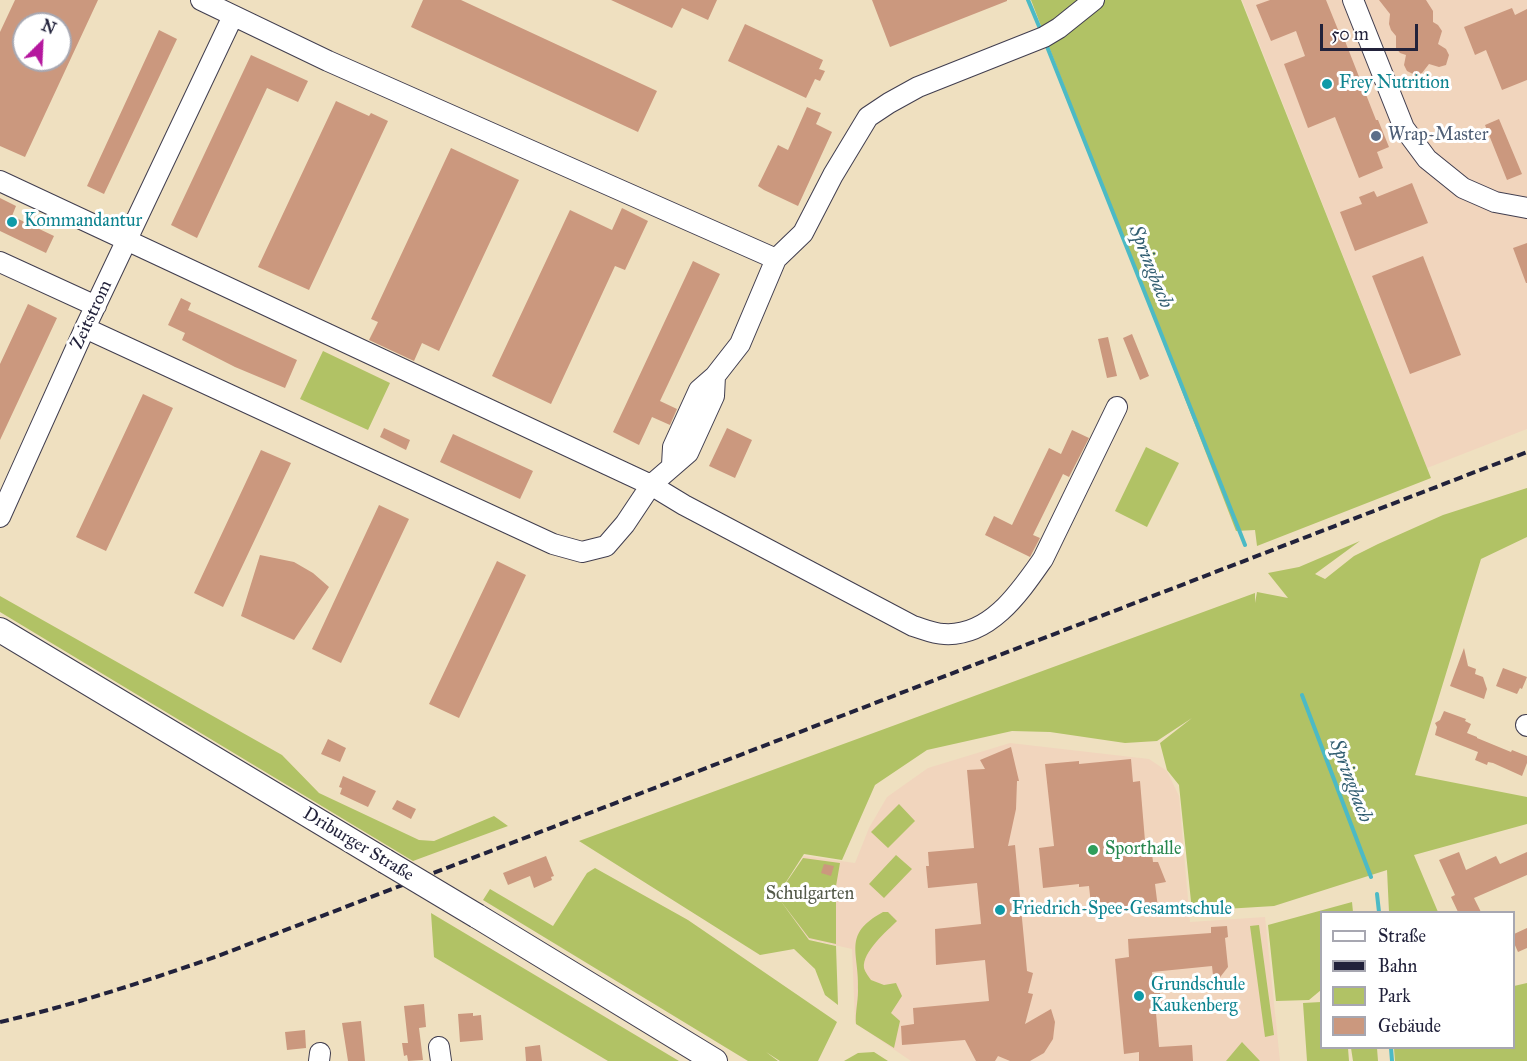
<!DOCTYPE html>
<html>
<head>
<meta charset="utf-8">
<style>
	body { margin:0 }
	#map { position:relative; width:1527px; height:1061px; overflow:hidden; background:#efe0c0; font-family:"IM FELL Great Primer",serif }
	canvas { display:block }
	.legend { position:absolute; left:1320px; top:911px; width:195px; height:138px; box-sizing:border-box; background:#fff; border:2px solid #a7a7b1; margin:0; padding:8px 10px; list-style:none; font-size:18px; color:#22223b }
	.legend li { display:flex; align-items:center; gap:12px; height:30px }
	.legend b { width:30px; border:2px solid #a7a7b1 }
	.north { position:absolute; left:12px; top:12px; width:60px; height:60px; box-sizing:border-box; background:#fff; border:2px solid #a7a7b1; border-radius:50%; rotate:24deg; font-size:16px; font-weight:700; line-height:24px; text-align:center; color:#22223b }
	.north::after { content:''; display:block; margin:auto; width:21px; height:27px; background:#b5179e; clip-path:polygon(50% 0,100% 100%,50% 72%,0 100%) }
	.scale { position:absolute; left:1320px; top:24px; width:98px; height:27px; box-sizing:border-box; border:3px solid #22223b; border-top:0; padding-left:8px; font-size:18px; line-height:21px; white-space:nowrap; color:#22223b; -webkit-text-stroke:4px #fff; paint-order:stroke }
</style>
</head>
<body>
<div id="map">
<canvas width="1527" height="1061"></canvas>
<ul class="legend">
<li><b style="height:8px;background:#fff"></b>Straße</li>
<li><b style="height:8px;background:#22223b"></b>Bahn</li>
<li><b style="height:16px;background:#b1c265"></b>Park</li>
<li><b style="height:16px;background:#cb987e"></b>Gebäude</li>
</ul>
<div class="north">N</div>
<div class="scale">50 m</div>
</div>
<script>
const ctx = document.querySelector('canvas').getContext('2d');
ctx.lineJoin = 'round';
function fill(path, color) { ctx.fillStyle = color; ctx.fill(path, 'evenodd'); }
function stroke(path, color, width, dash) { ctx.strokeStyle = color; ctx.lineWidth = width; ctx.lineCap = dash ? 'butt' : 'round'; ctx.setLineDash(dash || []); ctx.stroke(path); }
function write(font, color, halo, rows, align = 'center') {
  ctx.font = font + ' "IM FELL Great Primer",serif'; ctx.lineWidth = 6; ctx.setLineDash([]); ctx.textBaseline = 'middle'; ctx.strokeStyle = halo; ctx.fillStyle = color; for (const [text, x, y, turn = 0] of rows) {
    ctx.save(); ctx.translate(x, y); ctx.rotate((+turn || 0) * Math.PI / 180); ctx.textAlign = isNaN(turn) ? turn : align; if (halo) ctx.strokeText(text, 0, 0); ctx.fillText(text, 0, 0); ctx.restore();
  }
}
fill(new Path2D(`
	M1242,0H1527V429L1427,468Z
	M1010,743L1149,759L1167,771L1179,796L1190,922L1265,917L1280,1061H911L855,1023L852,949L808,939L778,896L804,856L855,863L869,828L887,797L928,768Z`), '#f1d5bd');
fill(new Path2D(`
	M1031,0H1241L1431,478L1257,546L1255,530L1236,531Z
	M323,351L390,383L368,430L300,399Z
	M1146,447L1179,463L1147,527L1115,511Z
	M1527,488V537L1481,559L1415,775L1527,797V824L1414,855L1438,912H1389L1387,870L1274,906L1192,911L1179,785L1167,770L1160,743L1192,718L1157,741L1125,743L1050,732L1012,731L927,750L875,785L842,860L804,854L777,896L803,858L840,863L836,886V944L809,938L780,900L809,940L836,946L838,1005L825,995L815,969L794,949L760,955L579,841L1255,593V603L1257,592L1288,598L1268,573L1299,567L1360,541L1315,574L1325,579L1354,556L1378,544L1443,515Z
	M0,596L282,755L319,793L419,840L434,841L494,816L508,826L413,861L0,612Z
	M899,804L915,821L888,848L871,832Z
	M896,855L912,869L884,898L869,884Z
	M595,868L688,920L837,1022L818,1061H780L766,1052L778,1061H748L483,900L490,889L553,926L587,873Z
	M1352,902L1353,912H1322L1321,990L1309,1000L1276,1001L1268,925Z
	M883,912H888L897,921C887,931 862,952 864,968C865,972 869,977 871,980L884,985L896,983L902,996L891,1013L900,1021L894,1048L856,1024C855,1013 858,1002 858,991C860,952 841,935 883,912Z
	M431,913L679,1061H608L434,957Z
	M1259,925L1274,1035L1265,1037L1250,926Z
	M1527,983V1061H1395L1394,1048H1514V986Z
	M1321,1002L1322,1048H1348L1349,1061H1307L1303,1003Z
	M1242,1042L1260,1061H1226Z
	M1351,1048H1377L1378,1061H1353Z
	M874,1052L888,1061H844L858,1053Z`), '#b1c265');
stroke(new Path2D(`
	M1028,0L1041,31
	M1046,44L1245,545
	M1302,695L1371,877
	M1377,894L1379,912
	M1391,1048L1392,1061`), '#4cbac5', 4);
fill(new Path2D(`
	M15,0H98L25,157L0,146V32ZM24,24H60V60H24Z
	M423,0H461L657,91L638,132L411,27Z
	M611,0H717L708,20L682,8L672,28Z
	M872,0H1007V1L890,47Z
	M1270,0H1326L1343,42L1345,41L1376,120H1378L1389,147L1377,152L1383,168L1359,178L1335,117L1308,128L1284,64L1305,56L1296,31L1271,41L1256,5Z
	M1379,0H1426L1433,11V22L1438,25L1442,31L1438,44L1446,49L1449,55L1446,65L1439,67L1429,64L1422,73L1415,75L1407,71L1404,65L1406,55L1400,53L1396,48V36L1391,30L1389,24L1390,14Z
	M1512,8L1515,15L1527,9V80L1502,90L1486,50L1475,55L1464,27Z
	M745,24L823,60L819,69L825,71L820,81L815,79L806,98L728,61Z
	M159,30L177,39L104,194L87,186Z
	M251,55L308,81L298,102L267,88L197,238L171,225Z
	M336,101L369,116L371,113L388,121L309,290L258,267Z
	M807,107L821,113L816,124L832,132L798,206L764,190L758,186L778,145L788,150Z
	M1499,119L1522,174L1507,180L1485,125Z
	M451,148L519,180L439,351L422,343L414,361L369,340L378,322L371,319Z
	M1412,183L1428,223L1355,251L1340,212L1362,204L1359,197L1374,191L1377,197Z
	M0,198L16,206L12,216L54,236L46,253L0,231Z
	M622,208L648,221L625,270L615,266L551,404L492,376L570,210L612,230Z
	M1527,243V283H1526L1513,248Z
	M1423,256L1461,355L1410,374L1372,276Z
	M693,261L720,274L660,401L677,409L670,425L652,417L639,445L613,432Z
	M181,298L191,303L188,310L297,360L285,388L235,367L182,340L185,333L168,325Z
	M28,304L57,318L0,440V364Z
	M1132,334L1149,376L1140,380L1123,338Z
	M1108,337L1117,376L1107,378L1098,339Z
	M143,394L173,408L106,551L76,537Z
	M384,428L410,440L406,450L380,437Z
	M727,428L752,440L735,478L709,466Z
	M1072,430L1089,438L1069,477L1063,474L1033,535L1040,538L1030,557L985,535L994,516L1012,525L1049,448L1061,454Z
	M453,434L533,471L520,499L440,462Z
	M261,450L291,463L223,607L194,593Z
	M379,505L409,519L341,663L312,649Z
	M260,555L294,562L313,573L329,587L294,640L241,616Z
	M497,561L526,575L459,718L429,704Z
	M1464,648L1468,666L1476,669L1475,674L1483,677L1487,689L1484,699L1450,686Z
	M1503,668L1527,677L1522,689L1520,688L1517,694L1496,686Z
	M1444,711L1466,719L1465,721L1471,724L1467,733L1477,737V738L1511,752L1512,750L1527,756V763L1522,776L1493,763L1488,762L1487,765L1475,760L1478,752L1435,735L1437,727L1435,723L1440,720Z
	M328,739L346,748L340,762L321,754Z
	M1011,747L1019,781H1017L1016,809L1008,846L1015,845L1027,971L1033,973L1028,993L1033,994L1025,1024L1051,1009L1055,1022L1053,1039L1044,1053L1030,1061H1010L998,1056L995,1061H976L965,1040L902,1045L901,1026L914,1024L913,1008L989,1001L985,960L936,965L935,929L981,924L977,883L928,888L926,866H929L928,852L974,848L967,770L985,769L980,760Z
	M1131,759L1133,782L1140,781L1146,853H1152L1153,862H1158L1166,882L1155,884L1158,908L1092,914L1089,886L1079,887V884L1043,888L1039,848L1054,846L1045,764L1079,761V764Z
	M343,776L376,791L368,807L340,794L342,788L339,787Z
	M397,800L416,809L411,819L392,809Z
	M1459,852L1466,870L1496,856L1500,864L1527,852V875L1474,898L1481,912H1458L1451,897L1455,895L1439,860Z
	M546,856L554,876L551,877L552,880L534,888L530,876L508,885L503,873Z
	M824,864L834,866L831,876L821,873Z
	M1227,926L1228,937L1225,938L1228,967L1214,985L1212,966L1152,972L1154,993H1160V998L1165,1002L1161,1007L1162,1012L1156,1013L1159,1047L1192,1045L1193,1061H1139V1052L1124,1054L1115,959L1129,957L1128,939L1211,933V927Z
	M1527,928V948L1518,952L1514,943V934Z
	M424,1004L426,1027L419,1028L423,1060L408,1061L407,1055L404,1056L402,1043H408L404,1006Z
	M473,1013V1016L481,1015L483,1040L460,1042L458,1014Z
	M361,1021L365,1061H348L342,1023Z
	M305,1030L306,1048L287,1050L285,1032Z
	M540,1045L542,1061H526L525,1047Z`), '#cb987e');
const minor = new Path2D(`
	M201,0L328,61L776,259L803,233L833,175L868,117L889,103L918,87L1044,37L1059,28L1094,0
	M1353,0L1404,128L1427,159L1463,188L1495,202L1527,208
	M0,181L651,485L684,505L913,626C923,629 934,634 944,634C990,637 1020,592 1043,559L1117,407
	M0,262L96,306
	M85,328L553,544L582,552L606,546L625,524L651,485L688,453L714,396L715,376L740,344L776,259
	M672,465L673,447L699,390L715,376
	M0,517L85,328L233,16
	M1526,725L1527,726
	M439,1047L441,1061
	M319,1061L320,1053`);
const major = new Path2D(`
	M0,630L385,861
	M477,916L715,1061`);
stroke(minor, '#413e4f', 22);
stroke(major, '#413e4f', 26);
stroke(minor, '#fff', 20);
stroke(major, '#fff', 24);
stroke(new Path2D(`
	M0,1022C74,1005 146,981 218,956L1527,452`), '#22223b', 4, [9, 4.5]);
const majorBridge = new Path2D(`
	M385,861L477,916`);
stroke(majorBridge, '#413e4f', 26, []);
stroke(majorBridge, '#fff', 24);
for (const [x, y, r, color] of [
	[1327,84,6,"#0f9aa8"],
	[1376,136,6,"#5c6f8a"],
	[12,222,6,"#0f9aa8"],
	[1093,850,6,"#2e9e5b"],
	[1000,910,6,"#0f9aa8"],
	[1139,996,6,"#0f9aa8"]
]) { const dot = new Path2D(); dot.arc(x, y, r, 0, 2 * Math.PI); ctx.fillStyle = color; ctx.fill(dot); stroke(dot, '#fff', 2); }
write('18px', '#0d838f', '#fff', [
	["Frey Nutrition",1339,84],
	["Kommandantur",24,222],
	["Friedrich-Spee-Gesamtschule",1012,910],
	["Grundschule",1151,986],
	["Kaukenberg",1151,1007]
], 'left');
write('18px', '#4e5e75', '#fff', [
	["Wrap-Master",1388,136]
], 'left');
write('18px', '#22223b', '#fff', [
	["Zeitstrom",92,315,-65],
	["Driburger Straße",358,845,31]
]);
write('18px', '#27864d', '#fff', [
	["Sporthalle",1105,850]
], 'left');
write('18px', '#545a4a', '#fff', [
	["Schulgarten",810,895]
]);
write('italic 20px', '#335f72', '#fff', [
	["Springbach",1150,267,68],
	["Springbach",1350,781,69]
]);
</script>
</body>
</html>
